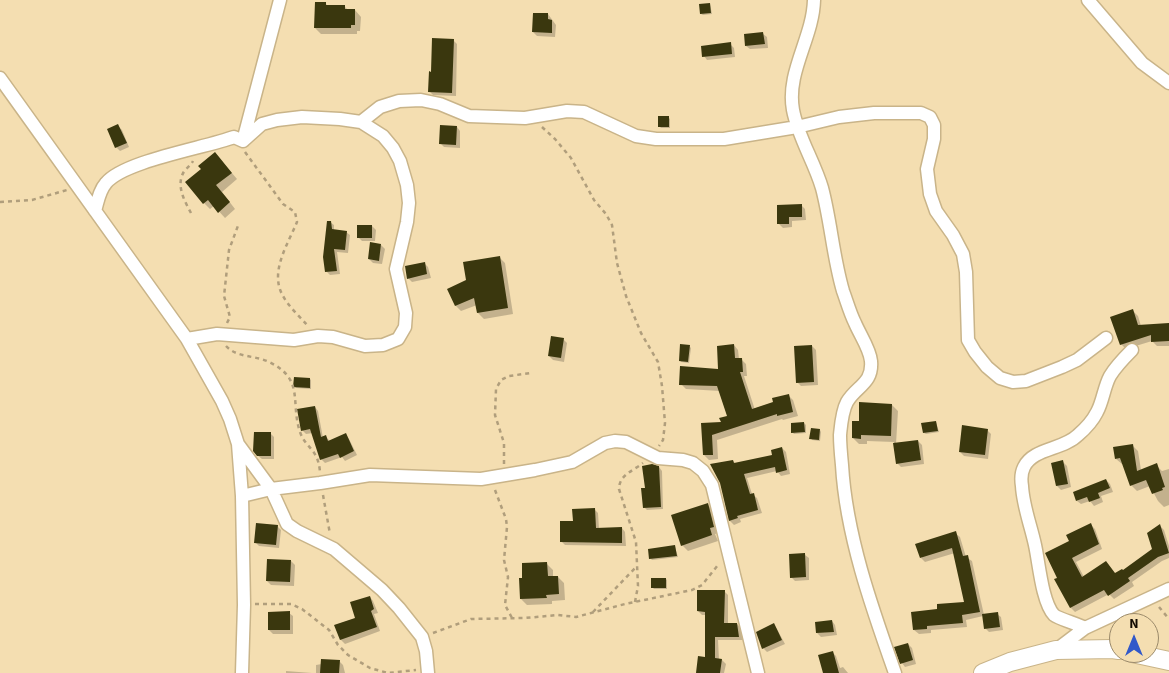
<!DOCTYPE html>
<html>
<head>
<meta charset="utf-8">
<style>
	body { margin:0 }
	#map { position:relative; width:1169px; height:673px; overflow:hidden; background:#f4deb1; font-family:"Source Sans 3",sans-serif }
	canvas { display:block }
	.north { position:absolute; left:1109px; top:613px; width:50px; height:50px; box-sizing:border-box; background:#f4deb1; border:1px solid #9a896a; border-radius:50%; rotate:0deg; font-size:14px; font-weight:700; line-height:20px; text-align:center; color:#120a00 }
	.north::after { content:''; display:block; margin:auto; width:18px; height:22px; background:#3259c9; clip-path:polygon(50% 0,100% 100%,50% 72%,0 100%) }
</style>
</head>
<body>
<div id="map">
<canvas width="1169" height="673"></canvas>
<div class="north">N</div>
</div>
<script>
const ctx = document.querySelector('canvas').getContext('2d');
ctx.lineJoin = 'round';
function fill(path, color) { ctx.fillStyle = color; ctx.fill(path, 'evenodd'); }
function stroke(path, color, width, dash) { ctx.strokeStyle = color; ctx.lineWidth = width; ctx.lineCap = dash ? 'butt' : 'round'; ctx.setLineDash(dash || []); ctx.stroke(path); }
fill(new Path2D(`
	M325,3L328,6H344L348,10H355L361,17L360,31H357V34H321L315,28Z
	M710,4L712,14L703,15L701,14Z
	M548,14L556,25L555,37L537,36L533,32Z
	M763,34L767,37L768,48L750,49L746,46Z
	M453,40L457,44L456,96L433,95L429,91L432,73Z
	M730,44L734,48L735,57L707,60L704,56Z
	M668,117L670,119V128H661L660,127Z
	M118,126L122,130L129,147L120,151L116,147Z
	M457,127L460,131V148L444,147L440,143Z
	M215,153L237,179L222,192L235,209L225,218L214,206L210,209L204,203L202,170Z
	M801,205L805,209L806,220L792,221V227L783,228L779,224Z
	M330,222L334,225V231L346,232L350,235L348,253L337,252L340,274L330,275L327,272Z
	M372,226L376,230L375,241H362L358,237Z
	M381,245L385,249L382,264L373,263L369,259Z
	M500,258L505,263L513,314L484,319L478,313L477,305L461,311L456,306L448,289L468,281Z
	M424,263L428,267L431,278L412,282L408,278Z
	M1133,311L1138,316L1141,326L1169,324V346H1157L1152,341L1126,349L1121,344Z
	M563,339L567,343L564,362L553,360L549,356Z
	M734,345L738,350L739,359H741L746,364L747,376H744L755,410L775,403L788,395L793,400L798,416L783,420L782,419L717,440L718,459L709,460L704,455L702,424L722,423L728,417L720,391L686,389L681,384L719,370Z
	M689,346L691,348L689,363L681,362L680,360Z
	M812,346L816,350L818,385L801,386L797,382Z
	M310,379L311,380V389L296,388L294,386Z
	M892,405L898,411L896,444L918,441L922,445L924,464L901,467L897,463L894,442L867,441V444H859L853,438L860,422Z
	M315,407L318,411L323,438L326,437L331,442L346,435L349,439L357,455L345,461L342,457L325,463L321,459L313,433L306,434L302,430Z
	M936,422L939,432L926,434L924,433Z
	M804,423L806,425V433L794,434L792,432Z
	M820,430L821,432L820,441L812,440L811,438Z
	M987,430L991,434L988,459L964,456L960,452Z
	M270,433L274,437V459H262L257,455Z
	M1132,445L1138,451L1141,470L1156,465L1162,471L1169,469V505L1164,507L1158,501L1150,486L1137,491L1131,485L1124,464H1122L1116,459Z
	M782,448L786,452L790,474L781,476L777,471L747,478L752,494L757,498L762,513L740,519L741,522L734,525L730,521L721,482L733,461L736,464L774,456Z
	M1063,462L1067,466L1071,487L1061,490L1057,486Z
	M659,467L662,471L663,509L647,510L644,507L646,489Z
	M1106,480L1110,484L1113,492L1101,496L1103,502L1094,506L1090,501L1081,504L1077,501Z
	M708,505L714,511L719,533L715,534L718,541L688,551L682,545Z
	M594,509L598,513L599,529L622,528L625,532L626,546L565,545L561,541L574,522Z
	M1090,524L1095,529L1102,549L1076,562L1084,577L1115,574L1123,571L1154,549L1160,526L1164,530L1169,546V558L1162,561L1132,582L1134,586L1114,599L1109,594L1075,612L1071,608L1056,580L1058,578L1070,542Z
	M277,526L281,530L279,548L259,546L256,543Z
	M955,533L960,537L966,557L972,561L984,615L997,614L1001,617L1003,630L989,632L985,628L983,616L966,620L967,627L931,630V633L919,634L914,630L939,610L965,603L955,553L925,562L921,558Z
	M675,547L678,557L652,560L650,558Z
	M805,555L809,558V580L795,581L791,577Z
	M291,561L295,565L294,586L271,585L267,581Z
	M547,564L553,570V577H558L564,583L565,600L552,601V604L527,605L521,599Z
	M666,579L667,580V589H654L653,588Z
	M724,591L728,595V624H737L741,628L743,640H718L719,660H722L726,664L724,673H697L706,658V615H702L698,611Z
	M370,597L373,601L378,613L374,614L380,631L345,644L341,640L336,626L357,619Z
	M289,613L293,616V634H273L269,630Z
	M832,621L835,625L837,635L821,637L817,633Z
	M774,625L777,629L785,644L767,652L763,648L758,632Z
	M908,644L912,648L916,664L905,667L902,663Z
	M832,652L836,656L840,668L843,667L848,673H825Z
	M339,661L343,665L345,673H316V665Z
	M286,671L312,673H286Z`), '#0003');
fill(new Path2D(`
	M315,2H326V5H345V9H355V25H351V28H314Z
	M710,3L711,13L700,14L699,4Z
	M533,13H548V19L552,20V33L532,32Z
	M763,32L765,44L745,46L744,34Z
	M432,38L454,39L452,93L428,92L429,71L431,72Z
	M731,42L732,54L702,57L701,46Z
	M658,116H669V127H658Z
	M118,124L127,143L115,148L107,129Z
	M440,125L457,126L456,145L439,144Z
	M215,152L232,173L216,185L230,202L218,213L208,200L203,204L185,182L201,169L198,166Z
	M802,204V217H789V224H777V205Z
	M327,221H331L332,229L347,231L345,250L334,249L337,271L325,272L323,257Z
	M357,225H372V238H357Z
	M370,242L381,244L379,261L368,259Z
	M500,256L508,308L477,313L474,298L455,306L447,289L466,280L463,262Z
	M425,262L427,274L407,279L405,266Z
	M1133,309L1138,325L1169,323V341L1151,342V335L1120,345L1110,317Z
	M551,336L564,338L561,358L548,356Z
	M680,344L690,345L688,362L679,361Z
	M734,344L735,358H742L743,372H740L752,409L773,402L772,398L789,394L793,412L777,416V414L712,435L713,455H703L701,423L721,422L719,418L727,416L717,386L679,385L680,366L718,369L717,346Z
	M812,345L814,382L796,383L794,346Z
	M294,377L310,378V388L293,387Z
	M859,402L892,404L891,436L861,435V439L852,438V421H859Z
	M315,406L321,437L326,435L328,441L346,433L354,451L340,458L338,454L320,460L310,429L301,431L297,409Z
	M936,421L938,431L923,433L921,423Z
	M804,422L805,432L791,433V423Z
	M962,425L988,429L985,455L959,452Z
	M811,428L820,429L819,440L809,439Z
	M254,432H271V456H257L253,451Z
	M918,440L921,460L896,464L893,443Z
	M1133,444L1137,471L1157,463L1165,487L1162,488L1163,490L1152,494L1146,480L1130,486L1120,458L1115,459L1113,447Z
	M782,447L787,470L776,473L775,467L744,474L750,494L754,493L758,510L737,516L738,518L729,521L720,483L710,464L733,460L734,463L772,455L771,450Z
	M1063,460L1068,484L1056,486L1051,463Z
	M652,464L659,466L661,507L643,508L641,488H645L642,466Z
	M1106,479L1110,488L1098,493L1100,498L1089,502L1087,497L1076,501L1073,492Z
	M708,503L714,527L710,528L712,535L681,546L671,515Z
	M595,508L596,528L622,527V543L560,542V521H573L572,509Z
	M256,523L278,525L276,545L254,543Z
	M1091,523L1099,544L1072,558L1082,577L1106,561L1115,573L1122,569L1123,570L1152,549L1147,533L1160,524L1169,553L1158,557L1128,578L1130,581L1108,596L1104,590L1070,608L1054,579L1057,578L1045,553L1069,541L1066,535Z
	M956,531L963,556L968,555L980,612L962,615L963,623L927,626V629L913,630L911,612L937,609V604L964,602L952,548L920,558L915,544Z
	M675,545L677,556L649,559L648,549Z
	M805,553L806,577L790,578L789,554Z
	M267,559L291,560L290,582L266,581Z
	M547,562L548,576H558L559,594L546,595L547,598L520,599L519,578H522V563Z
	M651,578H666V588H651Z
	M697,590H725L724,623H737L739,637H715V658L722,659L720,673H696L698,656L705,657V612L697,611Z
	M370,596L374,609L371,611L377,627L340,640L334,625L355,618L350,602Z
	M290,611V630H268V612Z
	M998,612L1000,627L984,629L982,614Z
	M832,620L834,632L816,633L815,622Z
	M774,623L782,640L762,649L756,632Z
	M908,643L913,660L900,664L894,647Z
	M833,651L839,673H823L818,655Z
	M321,659L340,660L339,673H320Z`), '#3a370e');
const minor = new Path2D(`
	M814,0C813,38 786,72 793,110C798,137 814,161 822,188C831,222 833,257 843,291C847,302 850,313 855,323C860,335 870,349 871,361C873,384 856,386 847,402C842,411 841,425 840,435C840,445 841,455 842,465C846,535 872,608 895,673
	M1088,0L1142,63L1169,83
	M0,78L187,339L222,401L230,419L238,444L242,496L244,605L242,673
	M361,122L380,107L399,101L421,100L440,104L469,116L525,118L567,111L584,112L636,136L656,139H724L797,127L839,117L874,113H921L930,117L934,125V139L927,169L930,194L936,211L953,235L963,254L966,272L968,340L975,352L987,367L1000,378L1013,382L1026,381L1062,367L1077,360L1106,338
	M243,141L280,0
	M95,211C98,201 99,191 106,183C124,161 204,148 234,137L243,141L262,124L277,120L302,117L340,119L361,122L383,136L393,148L400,161L407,185L409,203L407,222L396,269L406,313L405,327L398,339L383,345L365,346L333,337L318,336L294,340L217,334L187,339
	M238,444L271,489L287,524L297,531L334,549L382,590L399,608L422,637L426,651L428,673
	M242,496L271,489L320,483L370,475L481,479L535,470L572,462L605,443L615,441L626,442L658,458L683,460L693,463L703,471L712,485L758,673
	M1085,628C1078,624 1059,619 1054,615C1042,602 1039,563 1035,545C1031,526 1023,506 1022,486C1021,480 1021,473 1024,467C1033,448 1063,450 1078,435C1085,429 1093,420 1097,412C1103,401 1104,387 1110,376C1116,366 1124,358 1132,350
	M1056,650L1085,628L1169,589`);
const secondary = new Path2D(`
	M1132,653L1169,661
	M983,673L1010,662L1056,650L1112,649L1119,650`);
stroke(minor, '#c9b489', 15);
stroke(secondary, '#c9b489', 20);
stroke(new Path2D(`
	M542,127L555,139L571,158L594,200L606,214L612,225L617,263L626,296L641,333L658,362L662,386L665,423L663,440L659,446
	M245,152L283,204L295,212L297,222C288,244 269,272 283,296C289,307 300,317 308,326
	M0,202L32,200L67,190
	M191,213C184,200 175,184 185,170C188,167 191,165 193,161
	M227,323L230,317L224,296L229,250L239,223
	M226,346C237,358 255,355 269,362C305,379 290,402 300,432C306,449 318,448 320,472
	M504,464V443L495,415L496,389L501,380L509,376L531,373
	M495,490L506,519L507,527L504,560L508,577L505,605L512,618
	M323,495L330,534
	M635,602L638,586L636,542L619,489C619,475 633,471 643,463
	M255,604H291L302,609L329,630L338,645L348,655L370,668L388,673L416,670
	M1159,607L1169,619
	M593,612L637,566
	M433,633L471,619L525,618L558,615L576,617L625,604L692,590L702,585L718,565`), '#b09e7c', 2.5, [4, 4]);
stroke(minor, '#fff', 12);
stroke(secondary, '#fff', 18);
</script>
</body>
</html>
